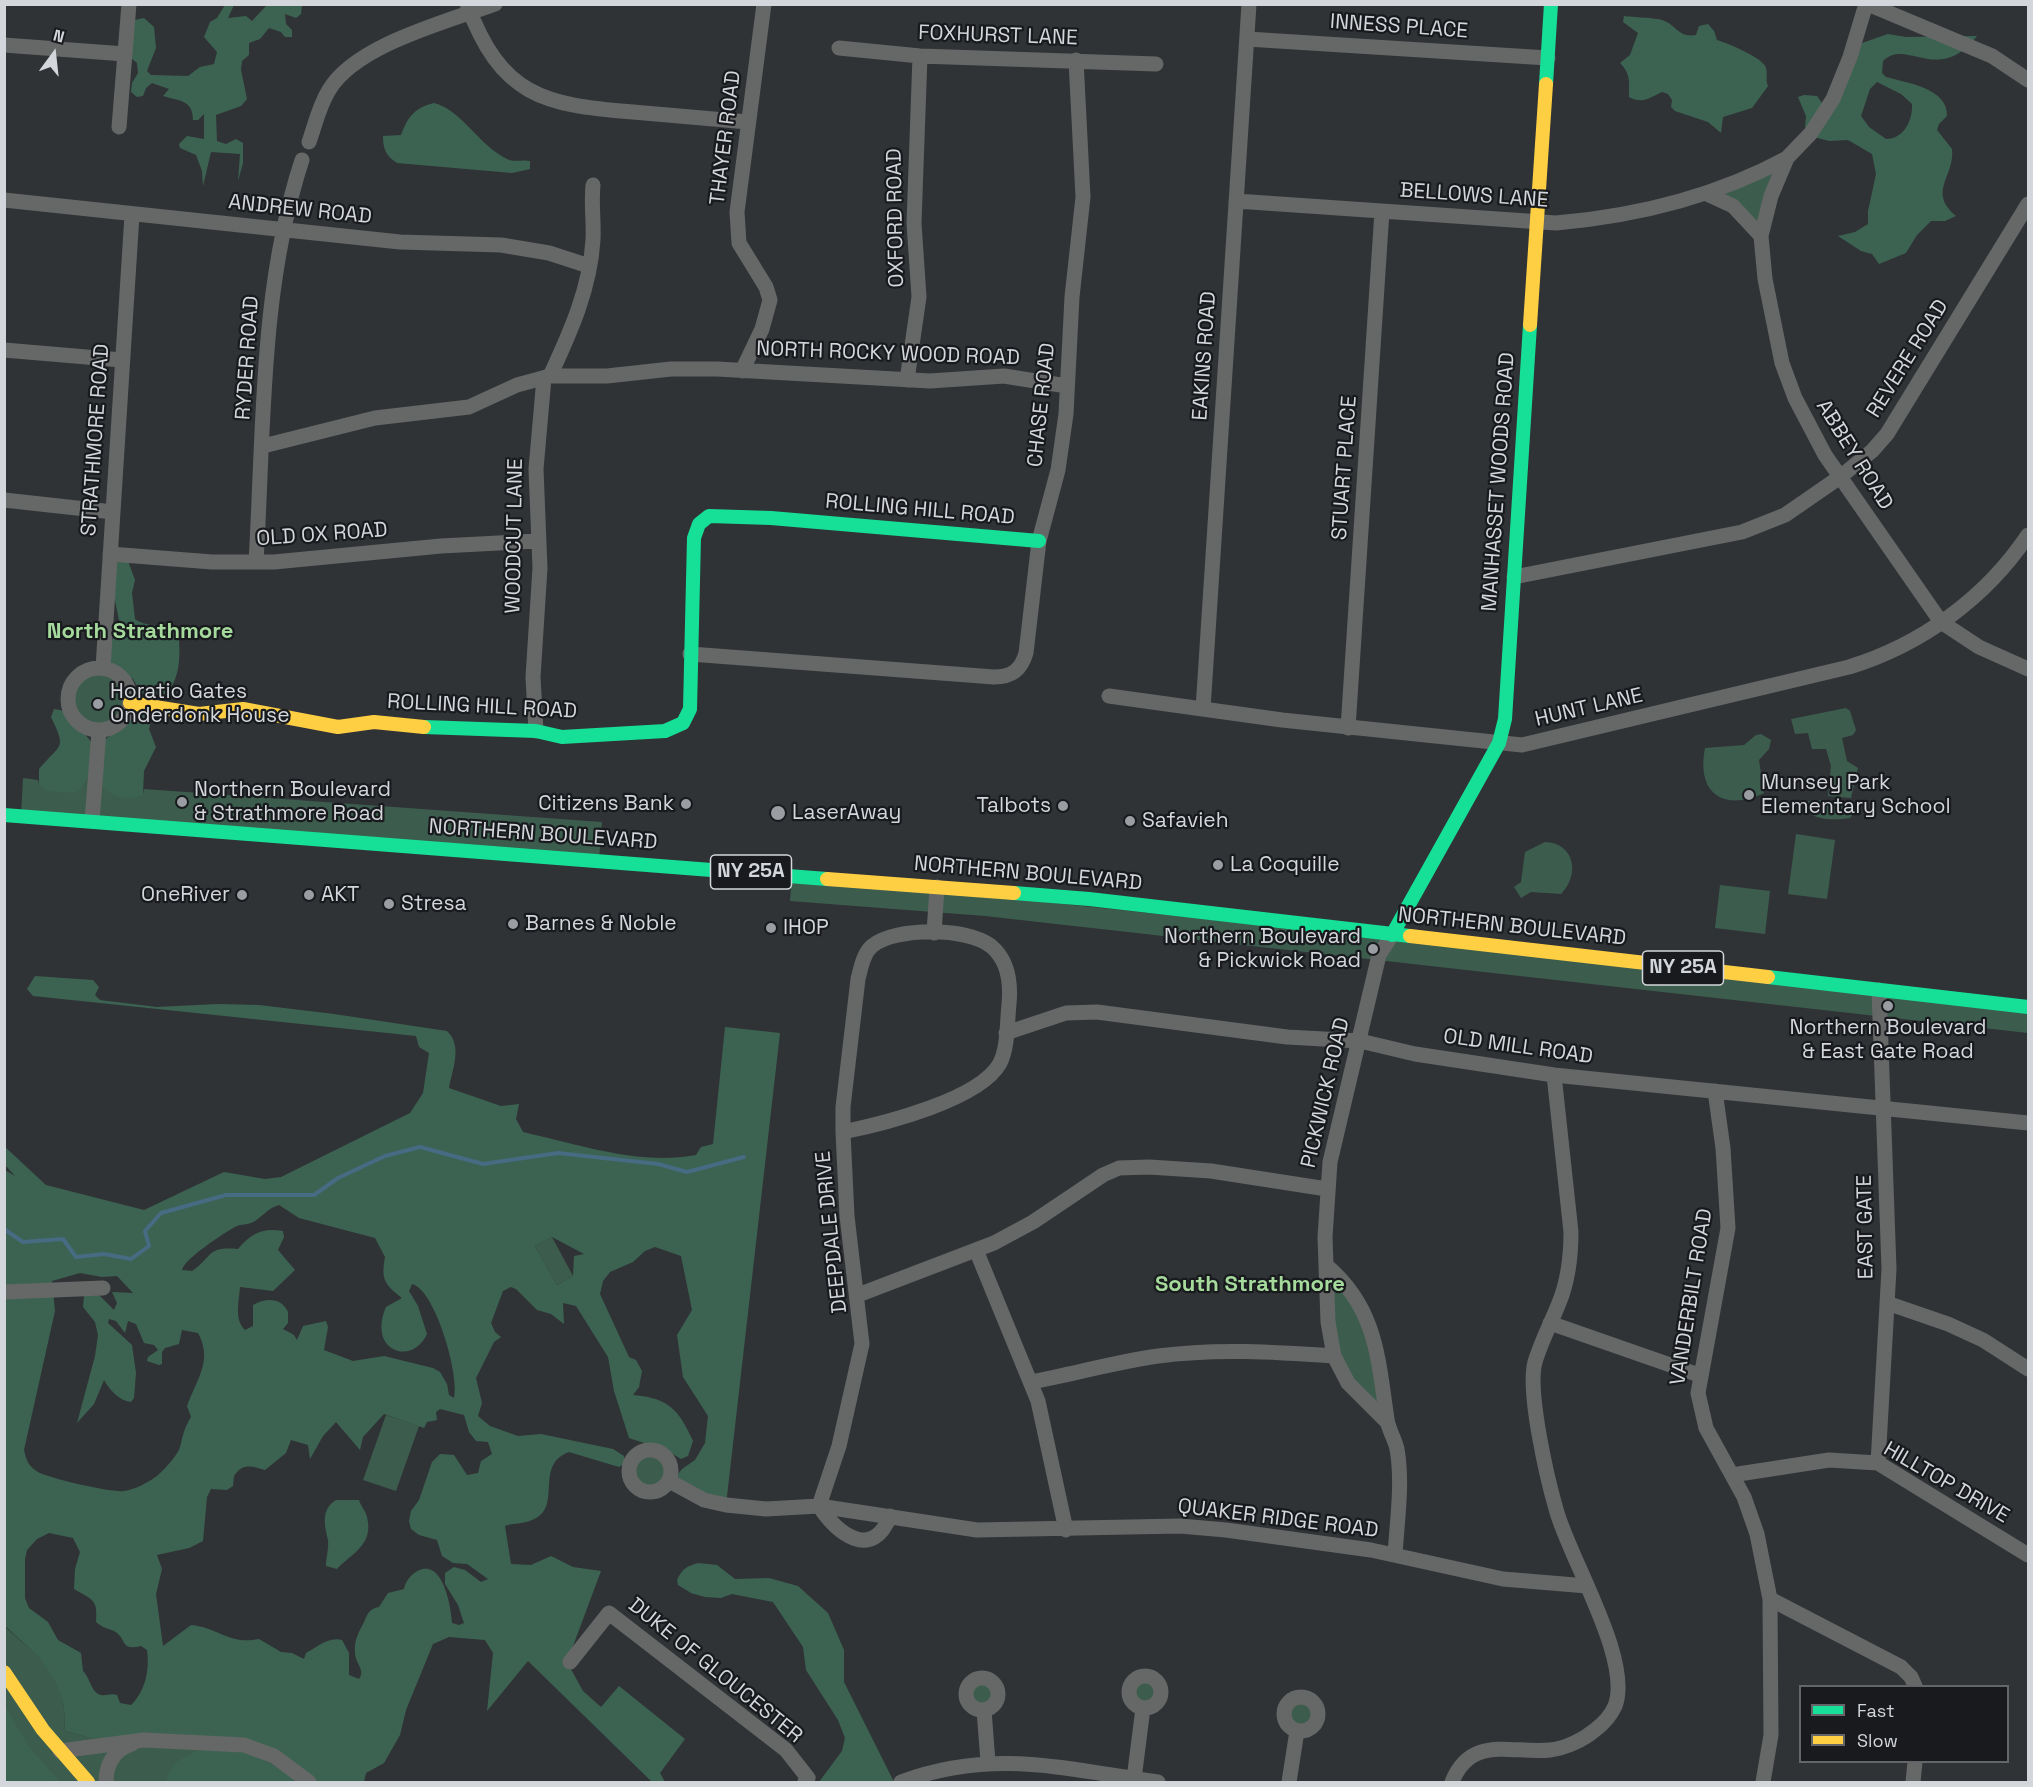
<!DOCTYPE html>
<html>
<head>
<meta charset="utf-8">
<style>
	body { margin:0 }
	#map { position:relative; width:2033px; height:1787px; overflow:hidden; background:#303336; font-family:"Space Grotesk",sans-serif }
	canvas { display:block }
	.frame { position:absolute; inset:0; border:6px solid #d3d6da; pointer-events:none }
	.legend { position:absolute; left:1799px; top:1685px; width:210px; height:78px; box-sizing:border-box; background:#181a1d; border:2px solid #636569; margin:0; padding:8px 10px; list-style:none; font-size:18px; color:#d3d6da }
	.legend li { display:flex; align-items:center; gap:12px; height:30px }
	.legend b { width:30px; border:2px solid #636569 }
	.north { position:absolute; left:24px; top:24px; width:60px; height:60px; -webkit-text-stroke:4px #181a1d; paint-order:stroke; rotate:15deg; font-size:16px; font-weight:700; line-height:24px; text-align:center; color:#d3d6da }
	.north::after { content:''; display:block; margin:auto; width:21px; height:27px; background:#d3d6da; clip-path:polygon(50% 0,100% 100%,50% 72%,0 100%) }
</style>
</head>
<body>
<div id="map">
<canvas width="2033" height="1787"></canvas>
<div class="frame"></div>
<ul class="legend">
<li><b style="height:8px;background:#16e098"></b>Fast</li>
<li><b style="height:8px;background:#ffcf43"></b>Slow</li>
</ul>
<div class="north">N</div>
</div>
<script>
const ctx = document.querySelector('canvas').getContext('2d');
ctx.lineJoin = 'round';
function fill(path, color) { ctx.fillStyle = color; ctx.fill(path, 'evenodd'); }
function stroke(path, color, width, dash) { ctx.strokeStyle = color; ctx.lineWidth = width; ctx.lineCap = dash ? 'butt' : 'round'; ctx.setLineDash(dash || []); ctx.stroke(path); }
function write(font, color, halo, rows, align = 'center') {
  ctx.font = font + ' "Space Grotesk",sans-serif'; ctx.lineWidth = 4.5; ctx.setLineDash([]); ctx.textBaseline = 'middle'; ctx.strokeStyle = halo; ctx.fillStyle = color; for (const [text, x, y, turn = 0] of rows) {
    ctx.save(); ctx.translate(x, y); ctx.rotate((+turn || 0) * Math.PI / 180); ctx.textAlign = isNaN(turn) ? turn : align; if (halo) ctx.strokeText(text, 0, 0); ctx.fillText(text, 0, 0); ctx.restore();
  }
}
fill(new Path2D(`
	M1787,158L1761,236L1707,194Z
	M68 699a31 31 0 1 1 62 0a31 31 0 1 1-62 0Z
	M1846,708L1850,711L1856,730L1853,735L1842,738L1847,761L1858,768L1851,798L1828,796L1831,766L1826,749H1812L1808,733L1795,734L1791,719Z
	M1761,734L1771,740L1769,749L1759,760L1764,793C1724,812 1696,794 1705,748L1744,745L1756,735Z
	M95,769C107,797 115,792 143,794L144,789L602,822L599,860L21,816L23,778L38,780L39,784L82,788Z
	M1823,800L1847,806L1853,814L1850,818C1836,820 1810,822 1804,805L1809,801Z
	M1796,834L1835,840L1827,899L1788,894Z
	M1545,842C1575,843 1580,875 1561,894L1531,892L1521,898L1514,887L1521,882L1525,852Z
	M792,875L2028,1007V1033L985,916L790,901Z
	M1720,885L1770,891L1765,934L1715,928Z
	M552,1237L573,1276L557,1285L535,1246Z
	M1327,1266L1360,1303L1387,1422L1339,1369Z
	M386,1415L419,1426L396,1491L363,1480Z
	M629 1471a21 21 0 1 1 42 0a21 21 0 1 1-42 0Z
	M4,1626C32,1651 54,1666 63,1703C65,1712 64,1722 65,1731L90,1738L107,1737L244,1745L309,1782H5Z
	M1129 1691a16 16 0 1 1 32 0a16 16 0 1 1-32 0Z
	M966 1694a16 16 0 1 1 32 0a16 16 0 1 1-32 0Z
	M1284 1714a17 17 0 1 1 34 0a17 17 0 1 1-34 0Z`), '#3c5d4e');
fill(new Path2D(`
	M225,5H234L228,18L246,16L252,21L267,5H302L301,14L296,18L285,14L286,24L292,30V37H285L281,32L269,28L260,39L249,43V55L242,61L241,70L247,99L241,106L216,115L217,141L226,144L236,139L243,143V163L238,181L240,154L211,152L203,186L202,171L196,155L180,148L179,144L187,136L204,139V114L198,120H193C193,99 178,101 163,96L169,89L152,83L146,88L143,96L137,97L131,92L132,83L138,73L137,63L124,52L135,20L144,18L154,27L156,48L147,71L151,75L188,76L200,67L214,64L217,52L204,37L210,22L217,18Z
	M1624,16C1631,17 1657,18 1662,20C1677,25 1678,38 1696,35L1699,26L1708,24L1714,31L1717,40C1727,43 1764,58 1766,68C1768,75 1765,79 1768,86L1752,108L1723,117L1721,133L1708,122L1675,111L1671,107L1672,100L1668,94L1662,92C1650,98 1642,104 1629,97C1629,82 1631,74 1620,63L1630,55L1638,33L1623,22Z
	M1888,34L1906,37L1977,36C1938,86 1907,37 1883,61L1882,73L1886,77C1907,83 1948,88 1947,116L1939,124L1937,130L1952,149C1955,177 1927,191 1956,216L1945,221H1931L1917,235L1906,253L1879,264L1872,254L1861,251L1838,236L1855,232L1868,224V211L1876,174L1872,154L1848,140L1829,141L1814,137L1805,129L1806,116L1798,97L1804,95L1817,96L1829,113L1862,43ZM1877,82L1901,94L1912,104C1913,120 1904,139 1886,139L1869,127L1861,116L1870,89Z
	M434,103C463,111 477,144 507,159C515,163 523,159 530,161V169L512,173L397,163C386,156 383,149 383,136L401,135C408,117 414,108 434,103Z
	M117,561H128L135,580L132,593L135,619C148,629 164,622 178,631C181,654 181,684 161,698L142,694L133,679L110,662L109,646L120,625L112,586Z
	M54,709L65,711L94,745H100L134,711L153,714L149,729L156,747L144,771L143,794C134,802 111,797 103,787C99,782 97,775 95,769L82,788L75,793L49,791L39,784V769C61,743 67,750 51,717Z
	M35,976L93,980L99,987L95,995L100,1000L157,1007L218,1004L259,1005L334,1014L447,1031C463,1046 452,1070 449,1088L501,1106L519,1104L516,1119L523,1132C577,1144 640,1166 696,1155L701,1147L713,1144L725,1027L780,1033L726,1505L675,1478L682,1469L695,1460L705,1443L708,1416L683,1377L677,1335L692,1310L681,1256L655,1247L645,1251L633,1262L610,1272L603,1281L600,1294L629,1357L636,1360L642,1371L639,1387L633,1395C669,1398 679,1410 693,1441L688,1456L681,1459L668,1451L629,1438L614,1391L608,1357L576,1306L563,1303L564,1324L551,1314L537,1310L516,1289L511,1287L503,1291L491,1323L495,1332L501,1337L494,1342L476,1378L482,1403L478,1416L490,1426L518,1436L541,1434L613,1449L624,1456L625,1463L619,1467L569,1452C533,1465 564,1508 532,1520C524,1524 513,1523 505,1526L511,1564L531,1565L551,1556L573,1567L601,1571L567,1662L583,1691L601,1707L619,1686L685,1739L660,1773L665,1782H652L528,1661L487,1711L493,1653L485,1640L449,1637L433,1644L406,1710L400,1735L384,1763L366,1773L364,1782H309L274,1756L144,1740L90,1738L65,1731C64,1722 65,1712 63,1703C53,1666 32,1651 5,1626V1170L15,1176L5,1165L4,1146L46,1185L144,1210L224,1172L265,1179L281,1177L410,1113L423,1093L429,1053L419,1047L416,1036L33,996L27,989ZM279,1205L299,1218L375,1238L385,1257C381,1279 384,1284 402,1298L386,1307C367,1351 412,1367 427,1334L418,1306L409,1291L412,1284C435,1289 460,1376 454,1398L449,1395L447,1384L440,1372L433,1368L384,1356L353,1361L324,1350L328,1327L326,1321L303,1326L297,1340L294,1335L283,1329L288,1323V1312C281,1297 266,1298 253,1305V1326L245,1330C234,1320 239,1301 240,1287L273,1291L295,1270L278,1250L284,1237L283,1231C263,1227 250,1234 238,1249C206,1246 213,1257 192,1271L182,1270C184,1259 225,1232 237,1226C241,1224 247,1225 251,1223C261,1219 267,1208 279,1205ZM552,1237L584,1254L574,1256L573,1276L557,1285L535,1246ZM80,1273L102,1277L117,1276L133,1293L112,1292L117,1303L114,1310L99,1295L84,1296L83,1307L95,1322L98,1335L95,1356L77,1423L94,1404L104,1380C110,1390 118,1400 131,1402L134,1398L136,1373L132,1345L108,1323L109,1319L116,1321L125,1333L128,1321L136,1324L144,1343L154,1345L158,1350L148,1357L147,1361L159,1365L162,1364V1352L165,1348L179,1344L182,1330L198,1333C213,1360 197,1379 187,1406L191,1417C184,1428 183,1435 180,1447C178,1455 164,1470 157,1476C149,1482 134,1490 124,1491C112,1493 48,1478 38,1472C29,1467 26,1460 24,1450L55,1311L52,1281ZM440,1409L464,1415L469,1432L476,1441L488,1442L492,1454L481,1461L478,1473L467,1475L454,1455L440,1454L432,1462L419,1500L411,1511L409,1521L411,1529L419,1535L437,1540L442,1556L453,1563L467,1564L488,1579L481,1582L465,1570L454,1567L445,1573V1584L458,1605L464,1623L459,1625L452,1623C451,1609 447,1588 439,1577C427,1559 407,1574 404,1589L388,1593L379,1607C369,1609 368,1613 364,1622C358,1634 354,1640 355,1653C355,1663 366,1670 359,1679L349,1675V1653L342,1640C329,1636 317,1647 306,1653L304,1659L292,1653L281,1652L259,1639C228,1645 220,1628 191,1625L163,1646L156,1594L162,1569L157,1555L189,1548L203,1541L207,1497L211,1489L227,1490L233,1486L234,1476C243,1463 251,1466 265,1470L286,1453L291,1440L308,1445L310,1459L323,1436L336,1422L360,1450L363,1437L384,1414L424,1428L427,1422L437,1420L436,1412ZM49,1533L73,1538L80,1552L75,1569L74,1589C92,1600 98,1598 96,1622C103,1628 107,1628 114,1631C128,1639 119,1651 141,1646L147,1650C150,1670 145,1692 131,1705L120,1703L117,1695C111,1693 107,1696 101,1695C91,1693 90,1677 83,1671L81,1653L58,1640L48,1622L29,1608L25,1598V1559L27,1550L37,1539Z
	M336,1500H359C361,1507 366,1511 367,1517C374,1545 352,1553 337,1569L326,1566C326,1557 329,1549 328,1540C325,1526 320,1510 336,1500Z
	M698,1563L717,1565L735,1579L769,1578L798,1586L828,1613L844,1650V1682L894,1782H819L842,1751L845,1738L838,1720L806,1670L803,1647L773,1602L732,1594L721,1598L705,1597L691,1593L678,1585L677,1580C682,1569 687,1566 698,1563Z
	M5,1706L28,1746L60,1782H5Z
	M204,1749L250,1753L302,1782H166C171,1762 185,1755 204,1749Z`), '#3c6352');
stroke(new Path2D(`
	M4,1229L23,1242L63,1239L76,1257L104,1254L131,1259L149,1246L145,1231L161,1213L226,1195H314L338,1178L385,1156L420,1147L483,1164L558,1153L658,1164L687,1172L744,1157`), '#466b82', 4);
stroke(new Path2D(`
	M467,4C501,96 543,105 633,112C671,115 710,119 748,122
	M1866,4L1850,57L1833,99L1811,133L1787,158L1771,196L1761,236L1765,279L1782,363L1795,398L1825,455L1941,622L1979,647L2028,669
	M1868,4L1992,56L2028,80
	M1247,39L1548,58
	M4,45L125,54
	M839,48L920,56L1156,64
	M119,127L129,4
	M309,142C315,125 319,106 329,90C356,45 446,22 495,4
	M1707,194L1733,206L1761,236
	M4,200L400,242L501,245L549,253L589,266
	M1236,201L1556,223C1637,216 1715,197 1787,158
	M4,350L122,360
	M742,371L762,329L770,300L766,287L739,243L737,212L764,4
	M550,376C570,333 590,289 593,240C594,222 591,204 593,185
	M907,380L919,297L914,223L920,56
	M263,446L375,418L469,407L517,385L550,376H607L671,369H717L930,381L1004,376L1067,386
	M4,500L113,512
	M110,554L212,562H274L441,546L537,541
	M256,562C264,428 260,288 302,160
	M1514,577L1742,532L1785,515L1840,477L1872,451L1887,434L2028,204
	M690,654L994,677C1012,677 1021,670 1026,653L1039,541L1058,470L1066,414L1072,297L1083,197L1076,60
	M68 699a31 31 0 1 1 62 0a31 31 0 1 1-62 0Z
	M103,668L132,215
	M1109,696L1282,720L1522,745L1849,667C1921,645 1986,598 2028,535
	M1203,709L1249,4
	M1348,728L1382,211
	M536,731L533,677L540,568L536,469L544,378
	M92,821L99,731
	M934,933L937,887
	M1006,1033L1066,1013L1097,1012L1287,1037L1360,1041L1415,1054L1554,1075L2028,1123
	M1715,1091L1723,1148L1728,1228L1698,1393L1706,1428L1744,1497L1757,1534L1770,1599L1771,1735L1763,1782
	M843,1132C882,1124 980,1100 1000,1063C1008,1047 1007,1023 1009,1004C1011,983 1009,961 991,946C967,927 895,927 872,946C863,954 861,968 858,979L843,1107V1132L847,1216L862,1344L839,1446L819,1506C837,1533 872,1562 890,1516
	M976,1250L1038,1401L1066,1530
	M1327,1266C1377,1309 1378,1359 1387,1419C1388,1429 1395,1439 1397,1449C1403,1483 1397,1521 1395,1555
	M4,1292L103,1288
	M858,1295L994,1243L1033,1222L1103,1175L1119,1168L1149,1167L1211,1171L1327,1189
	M1887,1303L1948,1324L1983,1340L2028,1369
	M1550,1323L1699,1375
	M1031,1382C1074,1374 1115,1362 1158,1356C1216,1348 1276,1352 1334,1356
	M1387,1422L1348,1383L1334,1356L1328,1322L1325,1237L1330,1162L1379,955L1392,935
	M629 1471a21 21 0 1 1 42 0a21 21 0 1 1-42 0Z
	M1878,1463L1889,1269L1879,990
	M1732,1475L1829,1460L1878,1463L2028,1555
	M669,1481L704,1500L726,1505L766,1509L819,1506L977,1530L1180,1526L1226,1530L1371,1550L1503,1579L1587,1586
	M1770,1599L1901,1667L1911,1677L1915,1686
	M570,1662L609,1613L786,1750L808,1778L805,1782
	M1129 1692a16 16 0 1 1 32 0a16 16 0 1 1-32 0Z
	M966 1694a16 16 0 1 1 32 0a16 16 0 1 1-32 0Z
	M1284 1714a17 17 0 1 1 34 0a17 17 0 1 1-34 0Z
	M984,1710L988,1762
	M60,1751L144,1740L244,1745L274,1756L309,1782
	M1134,1779L1143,1708
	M106,1782C106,1764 114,1750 132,1744
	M901,1782C994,1748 1063,1769 1158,1782
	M1289,1782L1297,1731
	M1452,1782C1471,1734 1512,1754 1550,1750C1566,1748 1583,1740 1595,1730C1603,1724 1611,1715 1615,1706C1633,1660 1568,1556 1556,1509C1547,1478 1527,1391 1535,1362C1541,1342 1551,1323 1559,1303C1568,1281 1571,1257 1571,1232L1554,1075
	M1913,1782L1915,1762`), '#666867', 15);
stroke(new Path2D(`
	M1546,84L1551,4
	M424,727L536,731L562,737L665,731L683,723L690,709L694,538L699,524L709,516L771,518L1039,541
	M4,815L827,879
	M1014,893L1089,899L1410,936
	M1392,935L1499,743L1505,719L1530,325
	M1768,977L2028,1007`), '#16e098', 14);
stroke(new Path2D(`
	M1530,325L1546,84
	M130,703L199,714L243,709L338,727L374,722L424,727
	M827,879L1014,893
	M1410,936L1768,977
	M4,1672L43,1730L88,1782`), '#ffcf43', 14);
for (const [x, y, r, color] of [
	[98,704,6,"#9a9da1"],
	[1749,795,6,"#9a9da1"],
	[182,802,6,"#9a9da1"],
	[686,804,6,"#9a9da1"],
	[1063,806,6,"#9a9da1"],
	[778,813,8,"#9a9da1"],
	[1130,821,6,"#9a9da1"],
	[1218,865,6,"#9a9da1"],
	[242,895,6,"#9a9da1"],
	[309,895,6,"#9a9da1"],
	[389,904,6,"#9a9da1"],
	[513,924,6,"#9a9da1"],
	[771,928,6,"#9a9da1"],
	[1373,949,6,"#9a9da1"],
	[1888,1006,6,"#9a9da1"]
]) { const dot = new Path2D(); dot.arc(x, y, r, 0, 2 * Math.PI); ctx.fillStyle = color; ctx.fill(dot); stroke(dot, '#181a1d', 2); }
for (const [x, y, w] of [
	[751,872,81],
	[1683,968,81]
]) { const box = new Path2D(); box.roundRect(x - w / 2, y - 17, w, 34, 4.5); ctx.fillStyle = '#181a1d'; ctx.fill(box); stroke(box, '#d3d6da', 1.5); }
write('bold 20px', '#d3d6da', null, [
	["NY 25A",751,872],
	["NY 25A",1683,968]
]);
write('21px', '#d3d6da', '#181a1d', [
	["INNESS PLACE",1399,27,4],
	["FOXHURST LANE",998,36,2],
	["THAYER ROAD",726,138,-83],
	["BELLOWS LANE",1474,196,4],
	["ANDREW ROAD",300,210,6],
	["OXFORD ROAD",896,218,-91],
	["NORTH ROCKY WOOD ROAD",888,354,2],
	["EAKINS ROAD",1205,356,-86],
	["RYDER ROAD",248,358,-86],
	["REVERE ROAD",1908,359,-58],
	["CHASE ROAD",1042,405,-84],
	["STRATHMORE ROAD",96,440,-86],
	["ABBEY ROAD",1854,455,58],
	["STUART PLACE",1345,468,-86],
	["MANHASSET WOODS ROAD",1499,482,-86],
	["ROLLING HILL ROAD",920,510,5],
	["OLD OX ROAD",322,535,-4],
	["WOODCUT LANE",515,536,-89],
	["ROLLING HILL ROAD",482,707,3],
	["HUNT LANE",1589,708,-13],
	["NORTHERN BOULEVARD",543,835,4],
	["NORTHERN BOULEVARD",1028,874,5],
	["NORTHERN BOULEVARD",1512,927,6],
	["OLD MILL ROAD",1518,1047,8],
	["PICKWICK ROAD",1326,1093,-77],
	["EAST GATE",1866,1227,-91],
	["DEEPDALE DRIVE",832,1232,-96],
	["VANDERBILT ROAD",1692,1297,-81],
	["HILLTOP DRIVE",1946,1483,30],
	["QUAKER RIDGE ROAD",1278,1519,7],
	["DUKE OF GLOUCESTER",715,1671,39]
]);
write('21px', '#d3d6da', '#181a1d', [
	["Horatio Gates",110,692],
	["Onderdonk House",110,716],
	["Munsey Park",1761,783],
	["Elementary School",1761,807],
	["Northern Boulevard",194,790],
	["& Strathmore Road",194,814],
	["Citizens Bank",674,804,"right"],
	["Talbots",1051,806,"right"],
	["LaserAway",792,813],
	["Safavieh",1142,821],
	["La Coquille",1230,865],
	["OneRiver",230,895,"right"],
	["AKT",321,895],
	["Stresa",401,904],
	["Barnes & Noble",525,924],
	["IHOP",783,928],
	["Northern Boulevard",1361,937,"right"],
	["& Pickwick Road",1361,961,"right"],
	["Northern Boulevard",1888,1028,"center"],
	["& East Gate Road",1888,1052,"center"]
], 'left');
write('bold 22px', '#a5da9c', '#181a1d', [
	["North Strathmore",140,632],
	["South Strathmore",1250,1285]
]);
</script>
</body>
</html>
